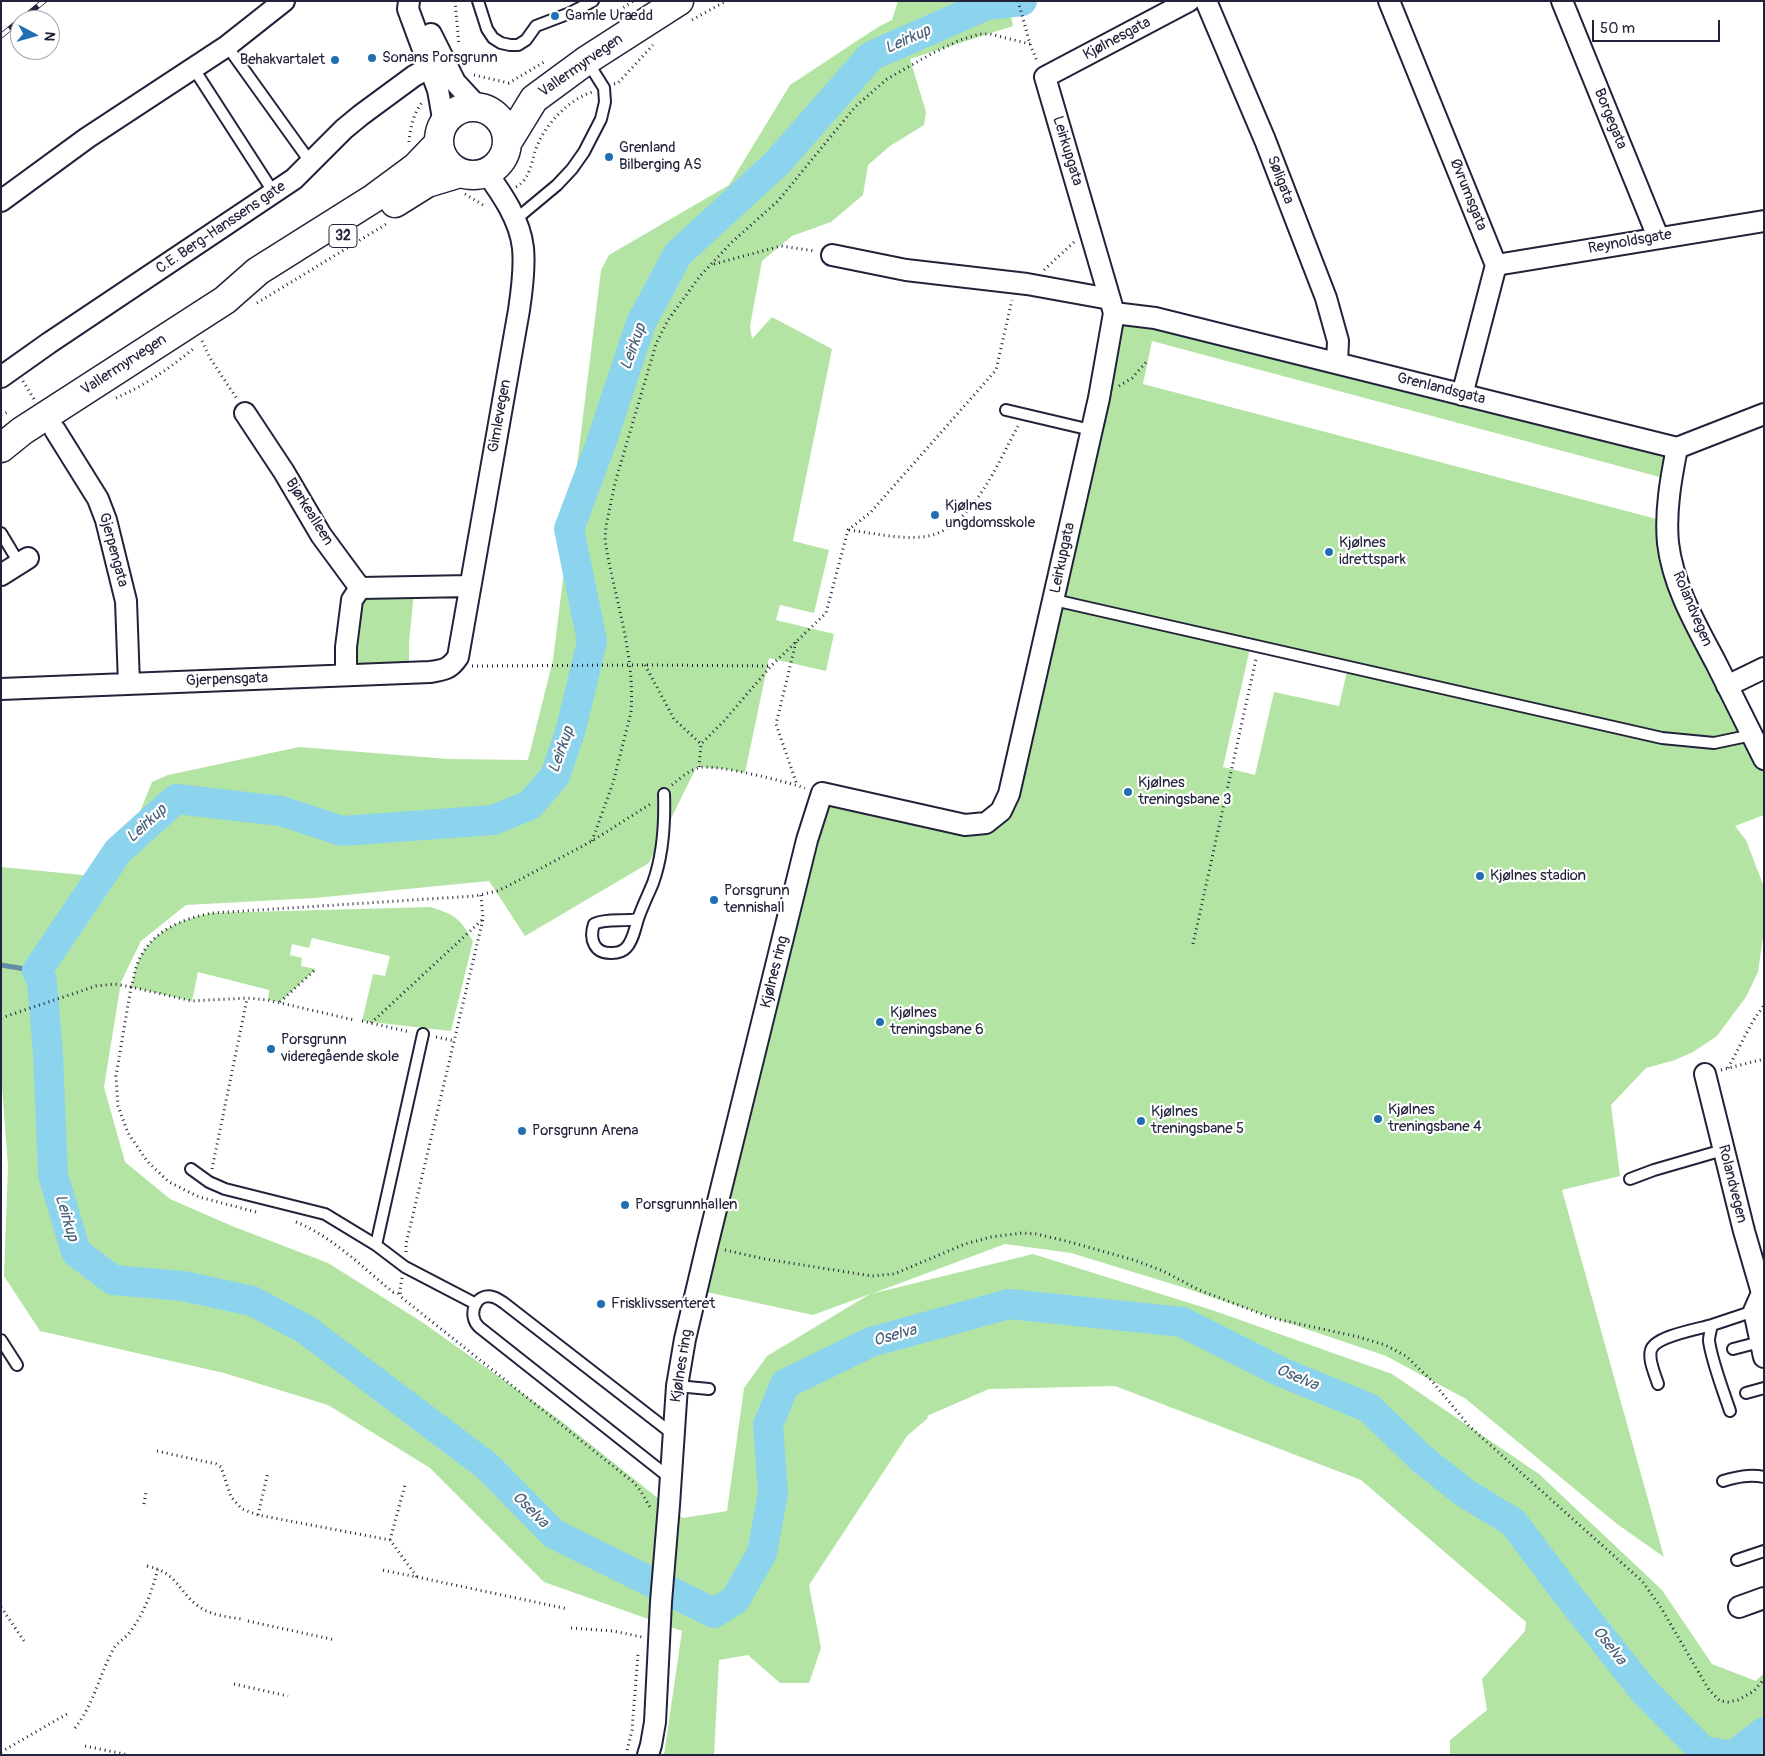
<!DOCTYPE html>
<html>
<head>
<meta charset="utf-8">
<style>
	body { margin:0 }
	#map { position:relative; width:1765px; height:1756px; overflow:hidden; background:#fff; font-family:Pangolin,sans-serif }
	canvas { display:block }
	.frame { position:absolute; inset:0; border:2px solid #22223b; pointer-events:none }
	.north { position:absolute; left:10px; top:10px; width:50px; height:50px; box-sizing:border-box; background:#fff; border:1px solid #a7a7b1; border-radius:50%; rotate:96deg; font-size:14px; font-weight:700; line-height:20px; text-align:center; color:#22223b }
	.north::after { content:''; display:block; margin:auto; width:18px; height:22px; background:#1f6fb2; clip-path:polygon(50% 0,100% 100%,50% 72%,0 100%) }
	.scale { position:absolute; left:1592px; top:20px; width:128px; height:22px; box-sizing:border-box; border:2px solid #22223b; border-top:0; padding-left:6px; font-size:15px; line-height:18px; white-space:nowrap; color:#22223b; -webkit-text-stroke:4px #fff; paint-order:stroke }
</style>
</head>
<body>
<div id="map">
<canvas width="1765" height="1756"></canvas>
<div class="frame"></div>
<div class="north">N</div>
<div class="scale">50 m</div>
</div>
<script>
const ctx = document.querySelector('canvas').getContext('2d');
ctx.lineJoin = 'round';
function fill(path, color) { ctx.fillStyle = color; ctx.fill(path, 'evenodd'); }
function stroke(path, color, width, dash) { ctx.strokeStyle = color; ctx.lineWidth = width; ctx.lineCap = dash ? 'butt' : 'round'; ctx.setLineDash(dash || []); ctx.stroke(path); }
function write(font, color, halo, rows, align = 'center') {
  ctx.font = font + ' Pangolin,sans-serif'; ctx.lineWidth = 4.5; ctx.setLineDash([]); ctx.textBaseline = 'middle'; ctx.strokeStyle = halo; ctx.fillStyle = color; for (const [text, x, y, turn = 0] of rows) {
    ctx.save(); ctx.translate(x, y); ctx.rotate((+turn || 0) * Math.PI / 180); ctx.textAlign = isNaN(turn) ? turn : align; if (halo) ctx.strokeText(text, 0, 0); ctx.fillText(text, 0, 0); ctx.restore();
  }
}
fill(new Path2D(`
	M898,1H1008L1013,26L910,59L926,112L924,125L890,146L868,165L863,195L831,222L792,236L762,261L750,326L752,339L772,317L832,349L793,541L829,550L814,613L780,605L776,620L834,634L826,671L769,658L745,773L727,769L699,767L698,764L649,863L525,936L489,881L315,898L186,905L141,941L121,982L104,1087L125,1162L170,1199L232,1226L328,1263L422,1322L560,1420L683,1518L727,1511L744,1388L767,1356L870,1294L813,1315L697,1290L822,793L965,825L1001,810L1114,313L1677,448L1671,480L1152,341L1143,384L1668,522L1675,575L1764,759V815L1735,826L1746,840L1764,887V930L1758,972L1746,997L1717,1036L1693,1052L1675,1060L1646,1068L1611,1105L1620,1176L1562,1190L1664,1557L1617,1524L1466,1399L1386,1356L1182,1287L1071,1253L1005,1244L871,1294L1033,1254L1215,1311L1392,1374L1539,1474L1662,1590L1712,1664L1756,1681L1764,1673V1755H1450V1740L1487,1710L1482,1679L1525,1631L1526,1622L1361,1480L1115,1386L989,1389L927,1416L928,1418L907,1436L809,1585L821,1648L809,1683H780L748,1655L719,1660L714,1755H664L682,1631L544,1582L430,1468L328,1405L224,1373L40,1331L4,1276L8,1166L1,1073V867L113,878L152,782L168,775L299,747L448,759L528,760L553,660L601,270L609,255L729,185L790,85L878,27L892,20ZM1251,644L1348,667L1339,706L1274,692L1255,775L1223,767Z
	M414,593L409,642V665L360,667L354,663L359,605L370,596Z
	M431,907C455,915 460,918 473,941L451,1031L362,1021L373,974L385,976L390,956L312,938L309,948L292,944L290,955L302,958L301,966L316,969L280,1002L268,1000L269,990L198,972L192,1001L131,987C134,978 135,968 139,960C153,930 182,919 212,913Z`), '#b4e4a3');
stroke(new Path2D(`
	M1,965L37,971`), '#628da6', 5);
stroke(new Path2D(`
	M1022,1L987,5L871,56L777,163L678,254L641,323L599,449L569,529L592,641L571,729L555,776L530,805L493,820L342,831L281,811L176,799L118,851L37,971L42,981L48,1053L53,1175L76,1252L113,1280L183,1286L252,1301L305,1329L487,1466L554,1534L714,1613L735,1600L762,1553L773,1493L768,1425L785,1384L871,1342L1009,1304L1182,1322L1279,1371L1369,1408L1422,1459L1465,1493L1513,1522L1564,1590L1643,1690L1703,1751L1727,1755
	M1734,1755L1764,1732`), '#8cd4ed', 30);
const lane = new Path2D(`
	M478,1L487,29L493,38L501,43L510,45H518L526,40L536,26L570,13L593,1
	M227,46L311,163
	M194,69L274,193
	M515,220L557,185L572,169L584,152L601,119L605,102L604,88L587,61
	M1006,410L1091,430
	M1,533L19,563
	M1054,600L1662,738L1714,743L1752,735
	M638,919C635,928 633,941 626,948C623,951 617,953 612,953C594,954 589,939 594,924C607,918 623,922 638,919C642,907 648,895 653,883C663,855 665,823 664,794
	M191,1169L209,1182L225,1189L325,1214L376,1245L405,1267L476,1304
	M1630,1179L1654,1170L1723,1150
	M376,1245L423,1034
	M1,1340L17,1365
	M1733,1349L1760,1342
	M1658,1384C1655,1374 1648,1360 1651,1350C1655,1336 1699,1329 1712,1325
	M677,1386L709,1389
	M1746,1393L1764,1388
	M1730,1411C1723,1390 1712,1362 1709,1341C1709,1335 1711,1330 1712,1325L1754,1311
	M670,1478L479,1327C467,1316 475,1292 493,1297C497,1298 501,1301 504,1303L674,1435
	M1723,1481C1737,1477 1749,1474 1764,1477
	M1737,1560L1764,1551`);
const street = new Path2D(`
	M409,1L408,9L438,90L444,124
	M1206,1L1265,140L1326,298L1338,341L1337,363
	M1389,1L1496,265L1462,395
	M1562,1L1658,237
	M431,34L455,82L478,107
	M1,201L87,138L227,46L284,1
	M832,255L906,270L1027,284L1110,299
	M1496,265L1764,221
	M1114,313L1155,318L1677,448L1764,414
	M1,377L49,343L294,179L344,129L361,115L414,76L430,67
	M245,413L284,472L321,535L360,588L470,586
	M55,430L98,499L106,520L126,601L129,684
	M1677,448C1671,478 1665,511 1668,543C1673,586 1696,625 1716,663C1732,695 1748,727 1764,759
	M1,575L28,558
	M346,675V647L352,600L360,588
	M1727,686L1764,668
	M1,689L430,672C444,670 450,669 458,657L519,310C522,290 525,268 523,248C520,220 502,194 486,172
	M1705,1074L1744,1231L1762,1293L1754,1311L1764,1357
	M1739,1607L1764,1598
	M648,1755L651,1745L655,1722L661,1602L669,1505L677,1386L685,1339L707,1246L807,840L822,793L965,825L986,823L1001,811L1009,794L1099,398L1114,313L1045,77L1189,1`);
const primary = new Path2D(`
	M439 141a34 34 0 1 1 68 0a34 34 0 1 1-68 0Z
	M507,143L534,99L587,60L679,1
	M395,203L427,183L460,173
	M1,448L22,431L225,300L258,271L374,198L416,167L439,143`);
stroke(lane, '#22223b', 14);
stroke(street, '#22223b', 24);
stroke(primary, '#22223b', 31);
stroke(new Path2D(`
	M455,1L459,45
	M1018,1L1030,44L1037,61
	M611,16L633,1
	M692,20L726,1
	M474,75L509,83L544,62
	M614,84L618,83L653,45
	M409,142C410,128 414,112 423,101
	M516,187C531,179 531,161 537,146C546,124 568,100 592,92
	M465,194L483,205
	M714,264L781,246L815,251
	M1044,270L1074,242
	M257,303L388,223
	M202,341L210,358L237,399
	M23,381L34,399
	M1119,386L1132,378L1148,360
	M116,398C144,386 170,368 193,349
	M1,415L10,411
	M849,530C873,533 897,539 921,537C970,534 997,464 1018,426
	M796,642L776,724L797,785
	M645,665L674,719L701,744
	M472,666L644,665L770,666
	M699,767L701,744L724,721L771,666L826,613L848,530L870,513L996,370L1012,300
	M672,785C679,779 688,771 698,768C714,763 787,782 805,788
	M592,841L613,783L631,712C635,658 617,605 607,552L605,540L606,526L615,483L656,344L668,320L700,276L732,242L778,201L855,107L887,79L933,53L960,40L980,34H990L1030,44
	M1193,944L1256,659
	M280,1002L316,969
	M1,1018L96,986L115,984L131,987C134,978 135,968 139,960C153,930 182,919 212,913L475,896L497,891L506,887L592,841L652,803
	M362,1021L410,1032
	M371,1023L482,920
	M436,1037L455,1041
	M1728,1068L1753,1021L1764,1005
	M1721,1070L1764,1059
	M212,1169L247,999
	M256,1212L199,1197L169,1182L147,1161L128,1133L118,1106L116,1076L131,987L192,1001L247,998L268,1000L354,1020
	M296,1222C333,1237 362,1267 393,1292L400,1294
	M725,1250L765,1259L872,1276L894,1274L965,1244L991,1237L1022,1233L1036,1234L1066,1241L1134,1260L1163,1271L1199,1290L1272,1318L1359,1337L1385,1345L1406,1356L1432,1381L1469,1426L1642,1581L1660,1606L1709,1690L1720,1701L1728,1702L1738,1700L1754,1691L1764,1679
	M406,1252V1244L483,919L481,895
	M402,1278L400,1290L401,1297L633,1482L640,1490L650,1507
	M157,1451L216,1464L221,1467L231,1497L242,1509L258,1515L390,1540L417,1577L382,1570
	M144,1504L146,1492
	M258,1515L268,1472
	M390,1540L405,1485
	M147,1566C178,1573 177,1590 198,1606C210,1615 227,1617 242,1619
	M417,1577L568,1609
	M1,1607L24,1641
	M248,1621L335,1640
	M571,1628L613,1631L642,1637
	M234,1684L288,1696
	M75,1728C95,1702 99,1675 114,1648C118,1642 126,1638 130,1632C145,1612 152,1591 158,1568
	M85,1746L129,1755
	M1,1752L67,1714
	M626,1755L632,1730L638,1654`), '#22223b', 3, [1, 4]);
stroke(lane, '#fff', 10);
stroke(street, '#fff', 20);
stroke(primary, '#fff', 28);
const rail = new Path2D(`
	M21,20L44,1
	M1,36L20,20`);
stroke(rail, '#22223b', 5.5);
stroke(rail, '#fff', 4, [11]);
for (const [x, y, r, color] of [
	[555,16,5,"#1f6fb2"],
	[372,58,5,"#1f6fb2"],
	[335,60,5,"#1f6fb2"],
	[609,157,5,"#1f6fb2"],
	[935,515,5,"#1f6fb2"],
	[1329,552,5,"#1f6fb2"],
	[1128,792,5,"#1f6fb2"],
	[1480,876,5,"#1f6fb2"],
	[714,900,5,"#1f6fb2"],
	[880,1022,5,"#1f6fb2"],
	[271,1049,5,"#1f6fb2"],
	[1378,1119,5,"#1f6fb2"],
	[1141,1121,5,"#1f6fb2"],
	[522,1131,5,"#1f6fb2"],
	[625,1205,5,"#1f6fb2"],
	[601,1304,5,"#1f6fb2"]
]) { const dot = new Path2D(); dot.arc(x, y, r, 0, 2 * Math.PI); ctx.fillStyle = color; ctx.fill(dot); stroke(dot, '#fff', 2); }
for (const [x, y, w] of [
	[343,236,28]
]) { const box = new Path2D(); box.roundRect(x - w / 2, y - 11.5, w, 23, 4); ctx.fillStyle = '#fff'; ctx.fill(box); stroke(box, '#22223b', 1); }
write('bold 14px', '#22223b', null, [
	["32",343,236]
]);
write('15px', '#22223b', '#fff', [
	["Gamle Urædd",565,16],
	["Sonans Porsgrunn",382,58],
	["Behakvartalet",325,60,"right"],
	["Grenland",619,148],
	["Bilberging AS",619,165],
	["Kjølnes",945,506],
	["ungdomsskole",945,523],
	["Kjølnes",1339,543],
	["idrettspark",1339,560],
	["Kjølnes",1138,783],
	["treningsbane 3",1138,800],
	["Kjølnes stadion",1490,876],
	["Porsgrunn",724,891],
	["tennishall",724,908],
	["Kjølnes",890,1013],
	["treningsbane 6",890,1030],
	["Porsgrunn",281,1040],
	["videregående skole",281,1057],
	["Kjølnes",1388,1110],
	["treningsbane 4",1388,1127],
	["Kjølnes",1151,1112],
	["treningsbane 5",1151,1129],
	["Porsgrunn Arena",532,1131],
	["Porsgrunnhallen",635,1205],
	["Frisklivssenteret",611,1304]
], 'left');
write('15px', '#22223b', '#fff', [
	["Kjølnesgata",1117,39,-28],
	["Vallermyrvegen",581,66,-35],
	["Borgegata",1610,119,68],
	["Leirkupgata",1067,151,73],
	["Søligata",1280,180,69],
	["Øvrumsgata",1468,195,68],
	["C.E. Berg-Hanssens gate",221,228,-34],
	["Reynoldsgate",1630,242,-10],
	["Vallermyrvegen",124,365,-33],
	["Grenlandsgata",1441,389,14],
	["Gimlevegen",500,416,-80],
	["Bjørkealleen",309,512,58],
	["Gjerpengata",113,550,75],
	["Leirkupgata",1063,558,-78],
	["Rolandvegen",1692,609,67],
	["Gjerpensgata",227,680,-2],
	["Kjølnes ring",775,972,-76],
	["Rolandvegen",1732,1184,76],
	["Kjølnes ring",682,1366,-81]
]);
write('italic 16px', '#476079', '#fff', [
	["Leirkup",908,40,-24],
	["Leirkup",634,347,-70],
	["Leirkup",562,750,-70],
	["Leirkup",147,824,-42],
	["Leirkup",66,1218,74],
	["Oselva",895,1336,-16],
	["Oselva",1297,1378,23],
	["Oselva",530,1510,45],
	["Oselva",1609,1646,52]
]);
</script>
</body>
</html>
